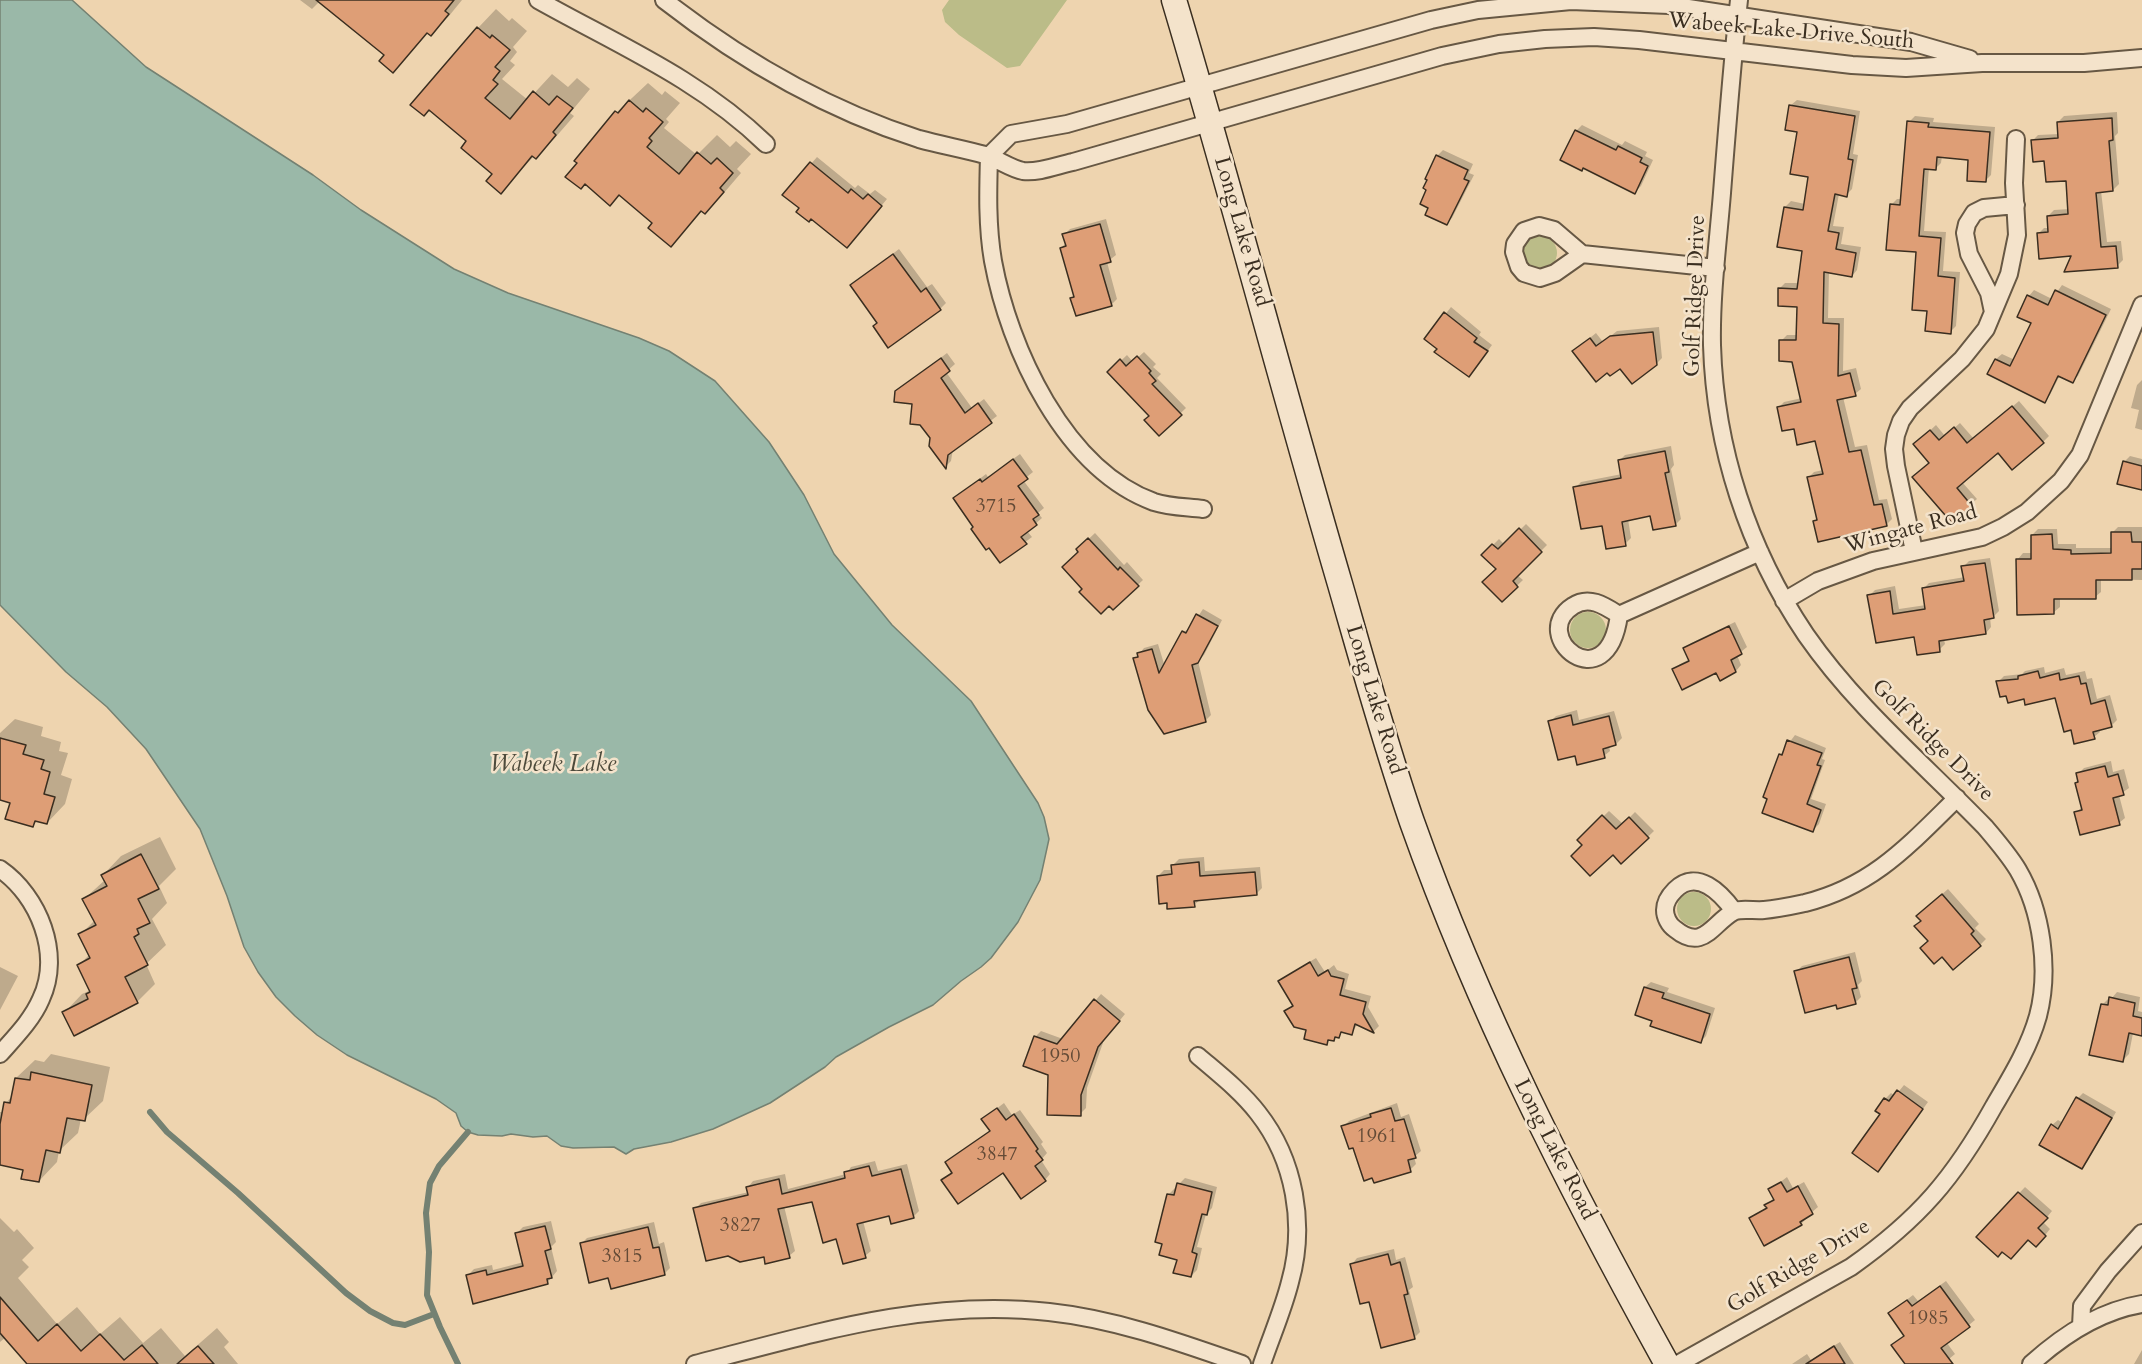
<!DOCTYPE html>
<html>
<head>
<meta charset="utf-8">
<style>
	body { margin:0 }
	canvas { display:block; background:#eed4af }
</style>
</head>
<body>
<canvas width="2142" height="1364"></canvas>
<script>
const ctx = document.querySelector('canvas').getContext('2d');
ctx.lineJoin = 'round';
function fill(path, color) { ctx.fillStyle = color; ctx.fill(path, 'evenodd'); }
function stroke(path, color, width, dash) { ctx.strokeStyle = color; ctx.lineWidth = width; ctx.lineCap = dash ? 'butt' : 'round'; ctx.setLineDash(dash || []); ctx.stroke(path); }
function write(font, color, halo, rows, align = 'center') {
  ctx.font = font + ' Cardo,serif'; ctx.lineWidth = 5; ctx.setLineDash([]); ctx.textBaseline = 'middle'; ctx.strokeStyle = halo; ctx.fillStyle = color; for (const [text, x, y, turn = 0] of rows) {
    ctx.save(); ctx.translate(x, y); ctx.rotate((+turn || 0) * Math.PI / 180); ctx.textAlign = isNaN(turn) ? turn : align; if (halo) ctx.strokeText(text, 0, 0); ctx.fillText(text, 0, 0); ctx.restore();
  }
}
fill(new Path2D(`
	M949,0H1067L1020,66L1007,68L959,35L945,22L942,10Z
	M1523 253a17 17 0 1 1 34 0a17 17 0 1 1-34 0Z
	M1570 630a18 18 0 1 1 36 0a18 18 0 1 1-36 0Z
	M1677 909a17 17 0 1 1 34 0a17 17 0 1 1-34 0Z`), '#bbbc88');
const water = new Path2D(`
	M0,0H72L146,67L313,175L361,210L454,269L508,293L639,338L669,351L715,381L769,442L804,495L834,554L892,625L971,701L1038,803L1044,817L1049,839L1040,880L1018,922L991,958L981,967L961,981L933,1005L889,1027L836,1057L825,1067L770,1103L713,1129L671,1142L634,1149L626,1154L614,1147L573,1148L561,1146L547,1136L533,1137L511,1134L502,1136L478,1135L468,1132L461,1126L456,1113L436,1099L347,1055L317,1035L295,1016L276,997L258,972L244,947L227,896L200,829L146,749L107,707L66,672L0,605Z`);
fill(water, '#9ab8a8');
stroke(water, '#748172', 1.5);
fill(new Path2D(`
	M300,0H462L449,16L431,34L428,32L393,71L386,54L320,1L312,9Z
	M496,9L509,21L512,18L527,31L513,47L517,52L510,61L515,65L502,79L528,100L552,74L568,87L577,78L590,89L570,113L574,116L554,139L536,157L534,156L501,192L494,174L468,141L430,108L412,105L478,28Z
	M648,83L662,95L665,91L680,103L666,119L669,122L664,128L697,155L717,135L730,147L736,141L751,154L737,169L741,173L723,194L705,212L703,210L671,245L654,223L576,160L617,112Z
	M1797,100L1860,111L1853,154L1858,155L1852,189L1846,195L1839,194L1833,226L1844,227L1841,244L1861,247L1857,270L1852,276L1829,272L1828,318H1844L1843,371L1856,368L1861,389L1855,394L1843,397L1855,447L1867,445L1879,500L1887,499L1892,519L1886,525L1815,522L1818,519L1808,478L1814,472L1823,470L1816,439L1795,427L1778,408L1784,402L1802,398L1793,360L1781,341L1787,335H1798V305L1779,289L1785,283H1799L1803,250L1785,207L1791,201L1805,204L1810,176L1791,105Z
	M2117,112L2118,133L2115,136L2119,184L2113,190L2101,191L2107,242L2121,241L2123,260L2117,266L2074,255L2038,234L2044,228H2049L2048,216L2054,210L2069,209L2067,179L2046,159L2032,141L2038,135L2059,134L2058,122L2064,116Z
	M1915,116L1934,118L1933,122L1995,127L1991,175L1985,181L1970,159L1942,156L1941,163L1935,169L1929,168L1924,231L1946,232L1943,271L1960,272L1956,326L1950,332L1928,310L1918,251L1891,205L1897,199H1902L1909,122Z
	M1582,125L1622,145L1625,141L1647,152L1645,156L1653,160L1641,186L1635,192L1576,131Z
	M1443,150L1473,164L1469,173L1474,175L1452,218L1446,223L1430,208L1428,189L1437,156Z
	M817,157L855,188L858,185L870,194L875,190L887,199L853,240L784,195Z
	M1106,219L1116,255L1107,262L1117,299L1111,305L1072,298L1075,295L1061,248L1066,243L1064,235L1070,229Z
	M899,249L927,287L932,284L946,303L940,309L879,322L852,285Z
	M2062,285L2111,309L2078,376L2072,381L2060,375L2050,395L2044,401L1989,374L1996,359L2002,354L2015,360L2033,323L2029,296L2034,290L2052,299Z
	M1451,307L1481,332L1479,335L1492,345L1469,376L1426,339Z
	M1659,327L1662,358L1656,364L1620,367L1607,371L1580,346L1596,333L1603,342L1617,331Z
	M1144,352L1156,364L1153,367L1161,374L1157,378L1186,408L1159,434L1151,416L1109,372L1127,355L1133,362Z
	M947,353L955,364L946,372L972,408L984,399L997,416L953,449L951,461L946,466L914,403L897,391Z
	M2142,380V430L2135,428L2139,410L2131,408L2137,385Z
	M2019,401L2049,436L2043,442L1998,451L1962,482L1977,499L1952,521L1921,439L1936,425L1945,436L1960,423L1974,439Z
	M1671,446L1674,465L1671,469L1681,519L1675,525L1651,515L1628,519L1631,538L1625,544L1603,524L1575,488L1581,482L1622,474L1619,461L1625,455Z
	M1020,454L1033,472L1023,480L1044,508L1038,513L1042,518L1027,531L1032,537L1000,561L975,527L961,493L986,474L988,477Z
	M2130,456L2142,459V489L2124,462Z
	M1526,524L1547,545L1517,575L1523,580L1502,600L1498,569L1483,555L1499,539L1505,545Z
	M2118,527H2142V580L2101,579V592L2095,597L2060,598V607L2054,612L2018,559L2023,553H2033L2032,535L2038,529H2057L2058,544H2076V548H2112V533Z
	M1095,533L1124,565L1127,562L1143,580L1113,608L1084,589L1080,552L1078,549Z
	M1990,558L1999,611L1993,617H1990L1991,627L1986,633L1944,639L1945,644L1939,650L1915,635L1869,596L1875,590L1895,586L1899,609L1926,605L1923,589L1929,583L1965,577L1963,567L1969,561Z
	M1203,609L1222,620L1204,655L1198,661L1211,715L1205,721L1135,659L1144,648L1158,644L1165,667L1184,632L1191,627Z
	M1735,622L1747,647L1737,655L1741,665L1736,671L1674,670L1680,664L1690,659L1685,649L1691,643Z
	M2044,667L2045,673L2064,668L2066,675L2085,671L2087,679L2092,678L2097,699L2110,695L2117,720L2111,726L2099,729L2100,732L2094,737L2072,728L2056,696L2025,697L2007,694L1998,682L2004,676L2022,674L2025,671Z
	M1577,710L1579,720L1614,711L1622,738L1616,744L1609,746L1610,751L1604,756L1576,754L1550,722L1556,716Z
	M15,719L43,727L41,736L61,742L59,751L68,753L61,775L72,779L65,804L47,823L38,820L33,826L12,802L0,798V733Z
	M1795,735L1826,748L1822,759L1825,760L1811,799L1826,804L1819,824L1813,830L1780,755Z
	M2111,761L2113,772L2124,769L2129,788L2119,795L2125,818L2119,823L2076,813L2082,807L2078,774L2084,768Z
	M1609,811L1623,824L1635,812L1654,831L1622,862L1613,853L1584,845L1579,840Z
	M160,837L176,869L159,886L167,903L152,919L166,945L146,964L155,984L137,1002L64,1013L82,994L91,990L79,965L90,954L80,935L95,920L84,899L105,880L103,875L121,856Z
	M1204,857L1205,871L1260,867L1262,888L1256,894L1201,899L1194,905L1158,876L1164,870H1173V865L1179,859Z
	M1948,889L1979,924L1975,928L1986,939L1980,945L1929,941L1922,920L1924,910Z
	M1855,952L1862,981L1858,985L1861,997L1855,1003H1837L1796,972L1802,966Z
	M1316,958L1325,972L1334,965L1337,970L1349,974L1345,989L1371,996L1368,1007L1379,1026L1374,1031L1358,1024L1351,1033L1344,1031L1326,1043L1286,1011L1294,1004L1280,981L1286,976Z
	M0,967L18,976L0,1010Z
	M1651,982L1669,988L1667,992L1715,1008L1706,1036L1701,1041L1654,1020L1645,987Z
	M2117,992L2140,997L2138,1011L2142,1012V1035L2133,1033L2129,1054L2123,1060L2102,1005L2108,999H2111Z
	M1101,994L1125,1014L1104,1040L1087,1088L1086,1108L1080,1114L1049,1074L1035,1037L1041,1031L1063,1039Z
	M51,1054L110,1067L103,1101L84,1119H81L78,1133L59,1151L57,1162L39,1181L24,1168L0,1163V1112H4L6,1103L13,1095L16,1078L35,1060L44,1062Z
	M1904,1085L1928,1102L1883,1164L1882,1114L1885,1099L1891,1093L1895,1096Z
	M2083,1093L2116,1112L2087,1162L2081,1167L2052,1125L2058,1120L2063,1123L2078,1098Z
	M1004,1103L1012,1115L1020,1110L1043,1142L1041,1144L1047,1153L1041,1160L1050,1174L1045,1180L1003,1171L943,1180L954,1172L947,1162L991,1130L983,1119Z
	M1397,1103L1401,1117L1409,1114L1421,1151L1414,1157L1416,1164L1410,1170L1354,1146L1343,1127L1349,1121Z
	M875,1161L878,1171L907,1164L919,1211L913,1217L890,1214L863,1221L871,1251L865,1256L813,1200L784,1206L795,1251L789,1256L765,1255L695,1209L701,1203L749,1192L748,1187L753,1181L785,1174L788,1189L846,1174L851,1167Z
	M1787,1177L1793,1188L1804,1182L1818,1207L1806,1217L1807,1218L1801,1224L1751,1218L1767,1207L1766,1205L1774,1198L1770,1190Z
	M1185,1178L1217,1187L1212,1208L1206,1214L1197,1247L1202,1248L1197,1270L1191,1276L1178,1259L1169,1194L1175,1188L1177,1189L1179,1184Z
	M2025,1187L2052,1211L2043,1222L2050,1229L2042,1239L2028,1238L2002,1250L1978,1237Z
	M0,1218L14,1232L17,1229L34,1248L22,1260L29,1267L18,1278L57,1324L77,1307L100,1334L120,1317L143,1343L161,1328L185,1356L217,1328L229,1342L224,1347L238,1364H29L6,1337L0,1342Z
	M551,1221L556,1242L551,1247L557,1271L547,1283L468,1275L474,1269L492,1265L493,1270L524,1262L517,1233L523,1227Z
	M654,1222L659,1244L664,1242L670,1268L664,1274L582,1243L587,1238Z
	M1394,1249L1396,1260L1405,1257L1413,1287L1409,1290L1420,1332L1414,1338L1370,1300L1352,1264L1357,1258Z
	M1946,1281L1975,1320L1947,1343L1955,1354L1943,1364H1907L1905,1335L1896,1308L1913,1295L1918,1301Z
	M1840,1342L1854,1364H1792L1807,1354L1811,1360Z
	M2142,1350V1364H2134Z`), '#0003');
stroke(new Path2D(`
	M150,1112L167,1132L238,1193L346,1293L370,1311L393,1323L405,1325L434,1314
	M458,1364L440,1327L427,1295L429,1252L426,1213L430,1183L439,1166L468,1132`), '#748172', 6);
const building = new Path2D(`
	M316,0H454L445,11L449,14L431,36L427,33L393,73L379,61L384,55Z
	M477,27L490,38L492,35L510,50L495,67L500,71L493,80L498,84L485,98L510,119L533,91L549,105L557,96L573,108L553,132L556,135L536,159L532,156L501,194L486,181L492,174L461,148L466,141L429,110L424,116L410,105Z
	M629,100L643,112L646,108L663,122L649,138L652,141L647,147L679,174L697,152L711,164L717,158L733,173L720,188L724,192L705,214L701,211L671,247L648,228L652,223L619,195L610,206L585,184L581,189L565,177L577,163L574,161L615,111L618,113Z
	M1789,105L1855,116L1848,159L1853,160L1847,197L1835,194L1828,231L1839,233L1836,249L1856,253L1852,277L1824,272L1823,323L1839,324L1838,376L1850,373L1856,396L1837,400L1849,452L1861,450L1874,505L1882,504L1887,526L1818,542L1813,521L1817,520L1807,477L1823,474L1815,441L1797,445L1794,429L1782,431L1777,407L1801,402L1792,362L1779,361V340H1796L1797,307L1778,306V288L1797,289L1802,251L1777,247L1784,207L1803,210L1808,177L1790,174L1797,132L1785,130Z
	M2112,118L2113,140L2109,141L2113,191L2096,193L2101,247L2116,246L2118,268L2064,272L2071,256L2039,259L2037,233L2048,232L2047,216L2068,214L2066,181L2046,182L2044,161L2033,162L2031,140L2058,138L2057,122Z
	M1907,121L1929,123L1928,127L1990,132L1986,182L1967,181L1968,160L1937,157L1936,170L1924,169L1919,236L1941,238L1938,276L1955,278L1951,334L1925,331L1927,311L1912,310L1916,252L1886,250L1890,204L1900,205Z
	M1575,130L1616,150L1618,146L1642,158L1640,162L1648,166L1635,194L1583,168L1582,171L1560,160Z
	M1436,155L1468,170L1464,179L1469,181L1447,225L1425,215L1428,208L1420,204L1426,190L1423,188L1427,180L1425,179Z
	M810,162L848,193L851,189L863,199L868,194L882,206L847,248L811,219L809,222L796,212L799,208L782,195Z
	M1100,224L1111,262L1100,265L1112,306L1076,316L1070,298L1074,297L1060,248L1066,246L1062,234Z
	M893,254L921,292L926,288L941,310L888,348L873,326L877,323L850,285Z
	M2055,290L2106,315L2073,383L2058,376L2045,403L1987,374L1995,359L2010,366L2031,323L2017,317L2027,295L2048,305Z
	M1444,312L1477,338L1474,342L1488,351L1469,377L1434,352L1437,349L1424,339Z
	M1653,332L1657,365L1632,384L1620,369L1610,376L1607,373L1596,382L1572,351L1590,338L1596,346L1610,336Z
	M1137,356L1151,371L1149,373L1156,381L1152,384L1182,415L1159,436L1144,420L1149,416L1107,372L1120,359L1126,366Z
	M941,358L950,371L941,378L965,413L978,403L992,423L948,455L946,469L929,446L930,438L920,425L910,424L912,404L894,402L895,391Z
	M2012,406L2044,443L2012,470L1998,453L1957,488L1972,506L1952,523L1912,477L1929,463L1913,444L1930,430L1939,440L1954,427L1967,443Z
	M1665,451L1669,472L1665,473L1676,526L1653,530L1650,516L1622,522L1626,546L1606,549L1602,526L1581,529L1573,487L1621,478L1618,460Z
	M1013,459L1028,479L1018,486L1039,515L1033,519L1037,525L1021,537L1027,544L1000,563L989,548L986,550L971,529L973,527L953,498L980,479L982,482Z
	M2123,461L2142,466V490L2117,484Z
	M1519,528L1542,552L1513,581L1518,587L1502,602L1482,582L1496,569L1481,555L1492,544L1498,549Z
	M2111,532H2131L2132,542H2142V569H2132V580H2096V599H2054V614L2017,615L2016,559H2031V535L2052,534L2053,549L2071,550V554L2111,553Z
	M1088,538L1118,570L1120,567L1139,586L1113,610L1109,606L1101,614L1079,592L1082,589L1062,567L1078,552L1076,549Z
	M1985,563L1994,618L1984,620L1986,634L1939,641L1940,652L1917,655L1914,637L1876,643L1867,595L1890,591L1893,614L1925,609L1922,588L1964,581L1961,566Z
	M1196,614L1218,626L1198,663L1192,665L1206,722L1164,734L1148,710L1133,658L1138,657L1137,653L1152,649L1159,673L1182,631L1186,633Z
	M1729,626L1742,654L1731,660L1736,672L1720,681L1716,673L1682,690L1672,669L1689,661L1683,648Z
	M2038,671L2040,678L2059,673L2060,680L2079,676L2081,684L2086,683L2091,704L2105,700L2112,727L2093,732L2095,739L2074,744L2071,730L2064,732L2055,698L2025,705L2024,699L2008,703L2006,696L2000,697L1996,681L2018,679V676Z
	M1571,715L1573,725L1609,716L1616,745L1603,749L1605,758L1577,765L1575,756L1558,760L1548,721Z
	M0,738L26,745L23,754L44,760L41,769L50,772L44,794L55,797L47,824L35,821L33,827L5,819L10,803L0,800Z
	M1787,740L1822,753L1817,765L1821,766L1807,804L1821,810L1813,832L1762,813L1767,799L1763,797L1779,754L1782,755Z
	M2105,766L2108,777L2118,774L2124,795L2113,798L2120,825L2080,835L2074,812L2082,810L2075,783L2078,782L2076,773Z
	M1602,815L1616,829L1629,817L1649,838L1621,864L1613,855L1590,876L1571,856L1582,845L1577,840Z
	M141,854L159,889L138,899L150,923L137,929L139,934L134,937L148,965L125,977L138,1003L74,1036L62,1012L88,999L86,994L90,992L77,965L90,958L78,934L96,925L82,899L107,886L101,875Z
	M1199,862L1200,876L1255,872L1257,895L1194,901L1195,907L1167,909V903L1159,904L1157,876L1172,874L1171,865Z
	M1942,894L1974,931L1971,934L1981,946L1953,970L1942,957L1934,964L1920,948L1928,941L1914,926L1921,921L1916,916Z
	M1849,957L1857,988L1852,989L1856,1004L1837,1009L1836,1005L1805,1013L1794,971Z
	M1310,962L1318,976L1328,970L1331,976L1344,979L1340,995L1366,1002L1363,1014L1374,1033L1355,1024L1352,1035L1341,1032L1339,1038L1335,1037L1334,1041L1328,1040L1327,1045L1304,1039L1306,1030L1294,1027L1284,1011L1293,1006L1278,981Z
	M1644,987L1664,993L1662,998L1710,1014L1701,1043L1650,1026L1652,1021L1635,1015Z
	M2109,997L2135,1003L2133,1016L2142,1018V1036L2129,1033L2123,1062L2089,1055L2101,1004L2108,1005Z
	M1094,999L1120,1021L1098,1047L1081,1095V1116L1047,1115L1048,1075L1023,1066L1034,1036L1057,1044Z
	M31,1072L92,1085L85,1121L67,1118L60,1153L46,1150L39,1182L21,1179L23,1170L0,1165V1124L4,1102L10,1103L15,1078L30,1080Z
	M1897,1090L1923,1109L1878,1172L1852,1153L1880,1114L1875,1111L1884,1098L1889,1101Z
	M2076,1097L2112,1118L2082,1169L2039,1145L2051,1124L2058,1129Z
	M997,1108L1006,1120L1014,1114L1038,1149L1036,1151L1043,1160L1035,1166L1046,1181L1021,1199L1003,1173L958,1204L941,1180L952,1173L945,1162L990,1131L981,1119Z
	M1391,1108L1395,1121L1404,1119L1416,1158L1408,1160L1411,1172L1374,1183L1372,1178L1364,1181L1353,1148L1349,1149L1341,1126L1371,1117L1370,1114Z
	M869,1166L872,1176L901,1169L914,1218L891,1224L889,1216L857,1224L866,1258L843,1264L836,1239L823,1243L812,1202L778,1209L790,1258L765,1264L764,1257L740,1262L728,1256L706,1261L693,1208L748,1195L746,1187L779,1179L782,1194L845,1178L844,1172Z
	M1781,1182L1787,1192L1798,1186L1813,1214L1800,1222L1802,1225L1764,1246L1749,1218L1767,1208L1764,1205L1774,1200L1768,1189Z
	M1177,1183L1212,1192L1207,1215L1202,1214L1192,1252L1197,1254L1191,1277L1173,1273L1177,1260L1159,1255L1162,1244L1155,1242L1167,1194L1174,1195Z
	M2018,1192L2048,1218L2038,1228L2046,1236L2036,1247L2028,1240L2011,1259L2002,1252L1998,1257L1976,1237Z
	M545,1226L551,1249L545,1251L552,1278L547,1279L548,1284L473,1304L466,1275L486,1270L487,1275L523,1266L515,1233Z
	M648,1227L653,1248L659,1247L665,1275L611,1289L608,1278L589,1283L580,1243Z
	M1388,1254L1391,1265L1400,1262L1408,1294L1404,1295L1415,1339L1381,1348L1369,1302L1360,1304L1350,1264Z
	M1940,1286L1970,1327L1941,1348L1953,1364H1905L1891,1345L1904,1336L1888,1313L1907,1300L1912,1306Z
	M0,1297L38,1341L57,1324L81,1351L100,1334L124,1360L142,1345L158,1364H27L0,1333Z
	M198,1346L214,1364H177L193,1350Z
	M1834,1346L1845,1364H1806Z`);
fill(building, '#de9e76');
stroke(building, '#3a2e20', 1.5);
const minor = new Path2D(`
	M538,0C618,45 699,79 766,144
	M664,0C741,60 825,109 919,139C941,145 963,149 985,155C998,159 1011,169 1023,171C1039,173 1058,165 1073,162L1442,56L1499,44L1545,39L1594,37L1639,40L1852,65L1906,68L1982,63H2084L2142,58
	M989,156L1011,134L1067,124L1431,20L1478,10L1571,1L1669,5L1911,42L1970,59
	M989,156C988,191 987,226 993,261C1009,348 1064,469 1154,502C1169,507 1187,507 1203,509
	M1582,254L1555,273L1540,278L1524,273L1519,267L1514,252L1515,244L1524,231L1539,226L1554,230L1582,254L1716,268
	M1993,312L1989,293L1969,254L1965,233L1967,224L1974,213L1984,208L2016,205
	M1914,551L1896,466L1894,449L1896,435L1901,421L1910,408L1962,359L1986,329L2009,274L2017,235L2014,183L2016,139
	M1784,601L1818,581L1873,561L1982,537L2003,527L2027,512L2061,481L2080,455L2142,305
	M1619,615C1607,704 1527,635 1573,606C1589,595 1605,606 1619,615L1760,552
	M0,869C39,896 62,954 41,999C32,1020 15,1037 0,1054
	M1734,911C1721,893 1697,868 1675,890C1670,895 1665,902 1665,910C1665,917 1669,925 1675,929C1703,952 1712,924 1733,912C1740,908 1755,911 1764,910C1778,909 1791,906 1805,903C1873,886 1909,845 1957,798
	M1198,1056C1219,1074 1241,1091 1258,1113C1295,1160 1306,1225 1290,1282C1283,1310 1271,1337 1262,1364
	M2081,1326L2082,1306L2108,1271L2142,1233
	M695,1364C813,1334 926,1298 1049,1312C1115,1319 1179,1342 1242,1364
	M1678,1364L1851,1267C1919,1219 1954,1178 1994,1106C2011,1077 2029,1048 2038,1016C2050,970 2042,911 2018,870C2009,855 1997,841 1985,827C1924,764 1856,707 1806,635C1748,549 1715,448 1712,345C1711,294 1718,243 1722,193C1727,129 1732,64 1739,0
	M2031,1364C2063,1335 2099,1311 2142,1304`);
const secondary = new Path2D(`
	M1174,0C1232,194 1283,390 1340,584C1363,664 1385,744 1412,822C1479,1011 1570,1189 1667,1364`);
stroke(minor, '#675844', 20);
stroke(secondary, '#3a2e20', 27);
stroke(minor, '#f4e3cb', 16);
stroke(secondary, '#f4e3cb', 24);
write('20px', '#634a36', null, [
	["3715",996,507],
	["1950",1060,1057],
	["1961",1377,1137],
	["3847",997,1155],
	["3827",740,1226],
	["3815",622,1257],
	["1985",1928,1319]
]);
write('22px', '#3a2e20', '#f4e3cb', [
	["Wabeek Lake Drive South",1791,32,5],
	["Long Lake Road",1241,232,74],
	["Golf Ridge Drive",1696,296,-88],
	["Wingate Road",1911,530,-15],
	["Long Lake Road",1374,700,73],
	["Golf Ridge Drive",1932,741,45],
	["Long Lake Road",1554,1150,63],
	["Golf Ridge Drive",1799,1267,-31]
]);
write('italic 24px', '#4d4a3b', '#f4e3cb', [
	["Wabeek Lake",553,765]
]);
</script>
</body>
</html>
